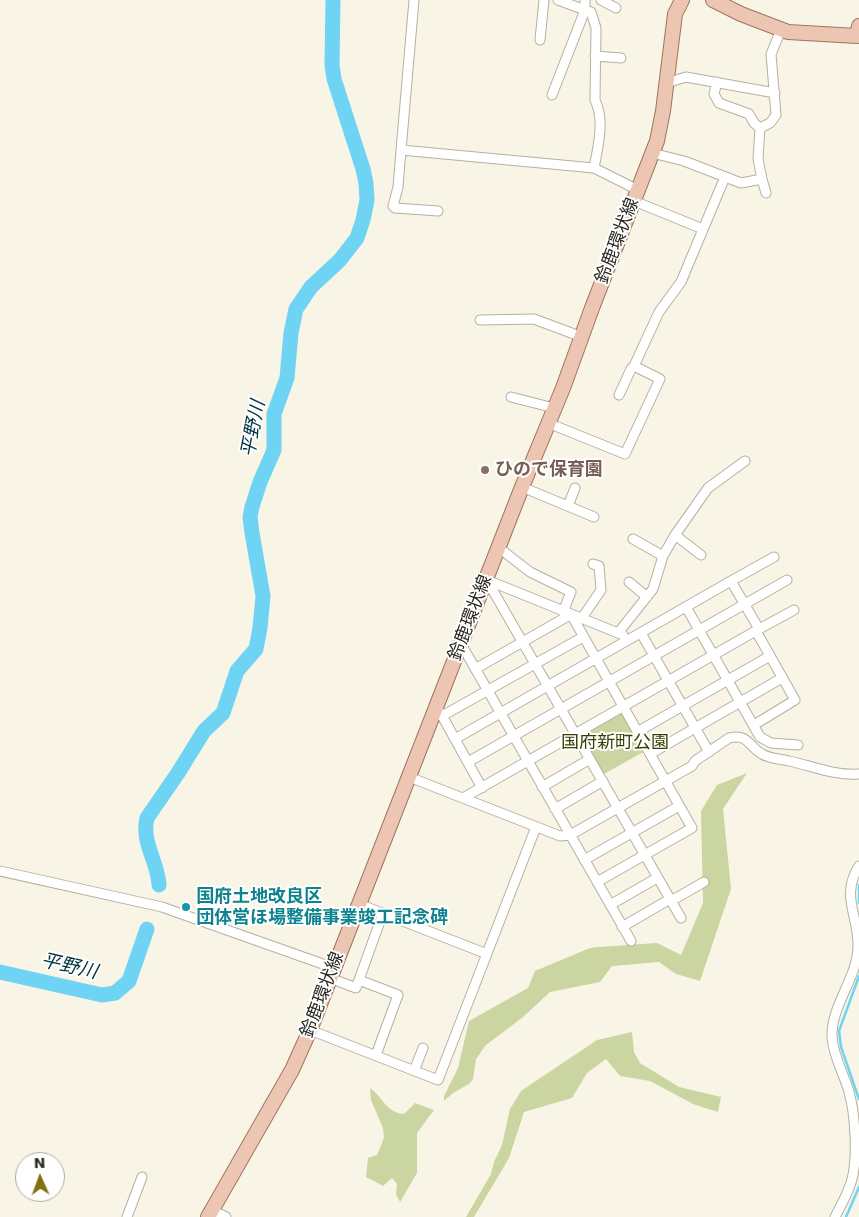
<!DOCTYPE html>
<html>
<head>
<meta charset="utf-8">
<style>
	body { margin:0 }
	#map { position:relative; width:859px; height:1217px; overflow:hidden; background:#f9f5e6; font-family:"DejaVu Sans",sans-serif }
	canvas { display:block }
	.north { position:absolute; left:15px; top:1152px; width:50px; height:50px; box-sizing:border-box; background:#fff; border:1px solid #a9a9a6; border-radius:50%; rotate:358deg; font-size:14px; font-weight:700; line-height:20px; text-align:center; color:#282721 }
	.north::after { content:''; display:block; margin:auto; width:18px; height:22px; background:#847010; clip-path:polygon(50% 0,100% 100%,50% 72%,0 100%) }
</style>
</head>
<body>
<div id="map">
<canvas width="859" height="1217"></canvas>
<div class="north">N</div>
</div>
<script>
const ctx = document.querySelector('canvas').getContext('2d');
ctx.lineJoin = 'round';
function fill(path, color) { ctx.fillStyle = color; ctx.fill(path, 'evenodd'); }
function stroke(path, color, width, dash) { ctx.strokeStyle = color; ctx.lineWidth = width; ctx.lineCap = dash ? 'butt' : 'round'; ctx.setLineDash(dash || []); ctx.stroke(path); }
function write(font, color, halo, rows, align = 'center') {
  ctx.font = font + ' "DejaVu Sans","Noto Sans JP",sans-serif'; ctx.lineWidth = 4; ctx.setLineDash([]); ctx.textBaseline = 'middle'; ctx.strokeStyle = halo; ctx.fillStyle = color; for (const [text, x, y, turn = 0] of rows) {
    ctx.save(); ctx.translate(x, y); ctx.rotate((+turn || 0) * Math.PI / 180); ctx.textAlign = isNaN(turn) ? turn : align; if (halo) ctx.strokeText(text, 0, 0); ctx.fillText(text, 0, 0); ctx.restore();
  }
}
fill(new Path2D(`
	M622,713L625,714L645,751L604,774L582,738L583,735Z
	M747,773L723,809L731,889L700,981L676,974L659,962L612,966L600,982L550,992L523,1017L486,1045L476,1059L473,1079L469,1084L453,1093L444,1101V1096L458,1068L469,1021L528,988L535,971L590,948L599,947L657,943L681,955L703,903L701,811L717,785Z
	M632,1032L634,1052L640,1063L679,1087L721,1097L718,1112L693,1104L650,1081L620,1076L606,1059L587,1073L572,1098L524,1112L509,1158L474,1217H466L491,1174L494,1162L502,1145L510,1109L521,1091L597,1040Z
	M370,1088C384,1098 385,1112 404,1114L415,1103L434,1110L417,1133V1173L400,1202L396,1194L397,1184L392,1178L383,1186L366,1177L368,1158L377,1155L384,1138L383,1128L371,1100Z`), '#cad5a1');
stroke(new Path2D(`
	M859,885V903
	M859,976L839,1031L841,1047L859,1099
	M846,1217L859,1187`), '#6fd4f3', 2.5);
stroke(new Path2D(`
	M159,885C158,862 141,842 147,818L178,773L204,731L223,713L237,671L256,649L260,628L263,596L252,533L250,517L252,507L260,482L274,450V414L287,378L291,333L296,309L311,287L340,260L357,238L363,220L367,200L366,183L363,169L334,79L332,65L333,0
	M0,972L102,995L115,993L129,981L147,929`), '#6fd4f3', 15);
const street = new Path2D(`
	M414,0L401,150L594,168L638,190
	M585,0V10L591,12L596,28L595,100C605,121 598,146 594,168
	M601,0L616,8
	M540,40L544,0
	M595,56L621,58
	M717,82L714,94L719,103L749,114L754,123L760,128
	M666,83L686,77L775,93
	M552,95L585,10L558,0
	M401,150L398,187L393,206L395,208L438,211
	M652,153L684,161L741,183L762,179L758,159L760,128L770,123L776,115L771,54L781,30
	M762,179L766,193
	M634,201L703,229
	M480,320L534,319L582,337
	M619,395L631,369L634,366
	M511,397L554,408
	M548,423L625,454L660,379L634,366L659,312L681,282L725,177
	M522,487L594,517
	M568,506L575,488
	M675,535L701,555
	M633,539L663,556
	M498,547L530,572L571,592L563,612
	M487,580L623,635
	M731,581L774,557
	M488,582L681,918
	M629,582L647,597
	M686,607L760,737L771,743L798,745
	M572,616L692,828L597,882
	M582,618L601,590L599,566L593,564
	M759,629L794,610
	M618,633L653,589L663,556L675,535L708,488L745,461
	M641,633L709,752
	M460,645L464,649L631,941
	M475,669L570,615
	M440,712L482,788
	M442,716L583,637
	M754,725L795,700L756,631
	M637,732L770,656
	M455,739L731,581L759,629L463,798
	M650,754L782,678
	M468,762L787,580
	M409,777L560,836L570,835L692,766L695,761L729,738C748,733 749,747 762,754C770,759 781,759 789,761C812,766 836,776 859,774
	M542,787L590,759
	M555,809L603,781
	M584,860L679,806
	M0,871L162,907L334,968
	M671,901L704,882
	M359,904L487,954
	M610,905L657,878
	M622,927L670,899
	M330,978L356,988L383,913
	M359,980L398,995L376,1055
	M310,1030L438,1080L536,827
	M414,1071L423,1048
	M212,1210L226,1217
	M127,1217L142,1177
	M835,1217C841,1205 849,1192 852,1179C858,1157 855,1113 849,1092C844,1074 833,1056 832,1037C831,1005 857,979 858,947C859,916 840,896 859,866`);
const primary = new Path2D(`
	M713,0L741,14L788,32L857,36L859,26
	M208,1217L292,1070L310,1030L522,487L563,388L592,308L657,141L663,111L675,14L682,0`);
stroke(street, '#b4b0a2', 11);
stroke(primary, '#a0745f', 16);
stroke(street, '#fff', 9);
stroke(primary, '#edc5b3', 14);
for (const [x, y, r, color] of [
	[485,470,5,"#8d6e63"],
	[186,907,5,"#0f9aa8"]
]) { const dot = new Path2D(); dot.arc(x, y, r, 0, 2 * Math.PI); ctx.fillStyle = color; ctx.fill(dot); stroke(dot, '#fff', 2); }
write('18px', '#282721', '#fff', [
	["鈴鹿環状線",618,241,-69],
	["鈴鹿環状線",471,618,-69],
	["鈴鹿環状線",323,995,-69]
]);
write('bold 18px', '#785e54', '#fff', [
	["ひので保育園",495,470]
], 'left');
write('18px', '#384002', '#fff', [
	["国府新町公園",615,743]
]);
write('bold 18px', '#0d838f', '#fff', [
	["国府土地改良区",196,897],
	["団体営ほ場整備事業竣工記念碑",196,918]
], 'left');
write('italic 19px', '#013340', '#fff', [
	["平野川",254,429,-79],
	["平野川",69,967,13]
]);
</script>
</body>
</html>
